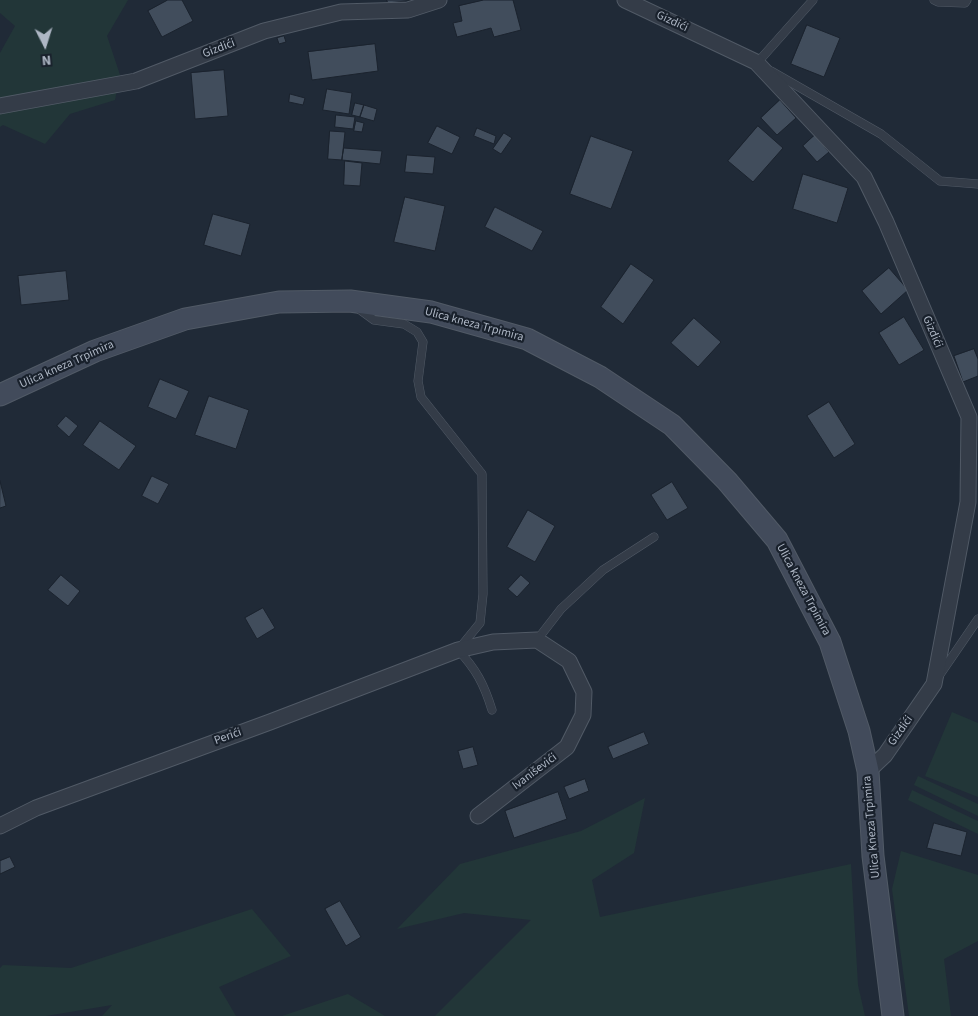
<!DOCTYPE html>
<html>
<head>
<meta charset="utf-8">
<style>
	body { margin:0 }
	#map { position:relative; width:978px; height:1016px; overflow:hidden; background:#202a37; font-family:"Source Sans 3",sans-serif }
	canvas { display:block }
	.north { position:absolute; left:20px; top:20px; width:50px; height:50px; -webkit-text-stroke:4px #19212c; paint-order:stroke; rotate:175deg; font-size:14px; font-weight:700; line-height:20px; text-align:center; color:#aeb7c5 }
	.north::after { content:''; display:block; margin:auto; width:18px; height:22px; background:#aeb7c5; clip-path:polygon(50% 0,100% 100%,50% 72%,0 100%) }
</style>
</head>
<body>
<div id="map">
<canvas width="978" height="1016"></canvas>
<div class="north">N</div>
</div>
<script>
const ctx = document.querySelector('canvas').getContext('2d');
ctx.lineJoin = 'round';
function fill(path, color) { ctx.fillStyle = color; ctx.fill(path, 'evenodd'); }
function stroke(path, color, width, dash) { ctx.strokeStyle = color; ctx.lineWidth = width; ctx.lineCap = dash ? 'butt' : 'round'; ctx.setLineDash(dash || []); ctx.stroke(path); }
function write(font, color, halo, rows, align = 'center') {
  ctx.font = font + ' "Source Sans 3",sans-serif'; ctx.lineWidth = 4.5; ctx.setLineDash([]); ctx.textBaseline = 'middle'; ctx.strokeStyle = halo; ctx.fillStyle = color; for (const [text, x, y, turn = 0] of rows) {
    ctx.save(); ctx.translate(x, y); ctx.rotate((+turn || 0) * Math.PI / 180); ctx.textAlign = isNaN(turn) ? turn : align; if (halo) ctx.strokeText(text, 0, 0); ctx.fillText(text, 0, 0); ctx.restore();
  }
}
fill(new Path2D(`
	M0,0H128L107,36L120,75L115,100L70,114L45,144L3,125L0,127V53L15,26L0,13Z
	M952,712L978,723V797L925,776Z
	M918,776L978,804V816L914,785Z
	M912,790L978,821V834L908,800Z
	M645,798L634,853L592,880L600,917L851,864L858,985L865,1016H435L531,920L464,913L397,929L460,864L581,831Z
	M901,851L978,875V941L944,959L951,1016H909L892,889Z
	M252,909L291,956L219,987L236,1016H102L112,1005L46,1016H0V968L3,965L71,968Z
	M348,994L385,1016H282Z`), '#223638');
const building = new Path2D(`
	M168,0H182L193,21L162,37L148,11Z
	M387,0H414L388,3Z
	M484,0H513L521,30L494,37L491,28L457,37L453,23L462,21L459,6Z
	M807,25L840,38L824,77L791,64Z
	M284,36L286,42L279,44L277,38Z
	M375,44L378,71L312,80L308,52Z
	M224,70L228,116L195,119L191,73Z
	M327,89L352,93L349,114L323,110Z
	M290,94L305,98L303,105L289,102Z
	M780,100L796,118L777,135L761,118Z
	M355,103L364,105L360,117L352,115Z
	M364,105L377,109L374,121L360,117Z
	M336,115L355,117L353,129L335,127Z
	M356,121L364,123L362,132L354,131Z
	M437,126L460,137L452,154L428,143Z
	M758,126L783,148L753,182L728,161Z
	M477,128L496,136L494,144L474,136Z
	M330,131L345,132L342,160L328,159Z
	M504,133L512,138L501,154L493,149Z
	M815,135L829,152L817,162L803,146Z
	M591,136L633,151L611,209L570,194Z
	M344,148L382,151L380,164L342,160Z
	M407,155L435,157L433,174L405,172Z
	M345,161L362,163L360,186L344,185Z
	M803,174L848,188L837,223L793,209Z
	M405,197L445,206L435,251L394,242Z
	M495,207L543,231L532,251L485,227Z
	M213,214L250,224L241,256L204,245Z
	M631,264L654,280L623,324L601,307Z
	M889,268L908,290L881,314L862,291Z
	M66,271L69,300L21,305L18,276Z
	M904,317L924,350L899,365L879,333Z
	M694,318L721,342L698,367L671,343Z
	M974,349L978,359V376L963,382L954,356Z
	M160,379L189,391L176,419L148,407Z
	M209,396L249,410L236,449L195,435Z
	M829,402L855,444L834,458L807,416Z
	M66,416L78,426L69,437L57,426Z
	M100,421L136,446L119,470L83,445Z
	M152,476L169,484L158,504L142,496Z
	M0,481L6,506L0,508Z
	M672,482L688,508L667,520L651,495Z
	M528,510L555,526L535,562L507,547Z
	M61,575L80,591L68,606L48,590Z
	M521,575L530,583L517,597L508,589Z
	M263,608L275,628L257,639L245,618Z
	M644,732L649,744L613,759L608,747Z
	M473,747L478,765L463,769L458,751Z
	M585,779L589,791L569,799L564,787Z
	M558,792L567,819L514,838L505,811Z
	M934,823L967,832L961,856L927,848Z
	M10,857L15,867L0,874V861Z
	M340,901L361,937L346,946L325,909Z`);
fill(building, '#414d5c');
stroke(building, '#1b232e', 1);
const lane = new Path2D(`
	M934,0L938,2L965,3L967,0
	M757,63L813,0
	M771,71L881,134L940,181L978,184
	M359,309L374,320L404,324L417,332L423,342L418,381L421,397L482,474L483,594L480,623L458,650C476,669 484,684 492,710
	M537,640L561,609L603,570L654,537
	M939,676L978,619`);
const street = new Path2D(`
	M625,0L756,62L864,177L886,222L969,417L968,502L934,684L885,755L868,771
	M0,106L136,81L264,31L341,12L408,10L439,0
	M0,826L36,808L270,722L458,650L493,642L537,640L569,661L584,692L583,715L567,747L478,816`);
const secondary = new Path2D(`
	M0,395L95,351L185,319L279,302L350,301L431,312L527,339L600,377L672,425L727,481L777,540L830,642L859,731L868,771L873,856L893,1016`);
stroke(lane, '#515a66', 9);
stroke(street, '#515a66', 17);
stroke(secondary, '#515a66', 23);
stroke(lane, '#343c48', 8);
stroke(street, '#343c48', 15);
stroke(secondary, '#424b5b', 21);
write('12px', '#aeb7c5', '#19212c', [
	["Gizdići",672,22,25],
	["Gizdići",219,49,-21],
	["Ulica kneza Trpimira",474,325,15],
	["Gizdići",932,332,67],
	["Ulica kneza Trpimira",67,365,-24],
	["Ulica kneza Trpimira",803,590,62],
	["Gizdići",901,731,-55],
	["Perići",228,737,-20],
	["Ivaniševići",535,772,-37],
	["Ulica Kneza Trpimira",872,827,-95]
]);
</script>
</body>
</html>
